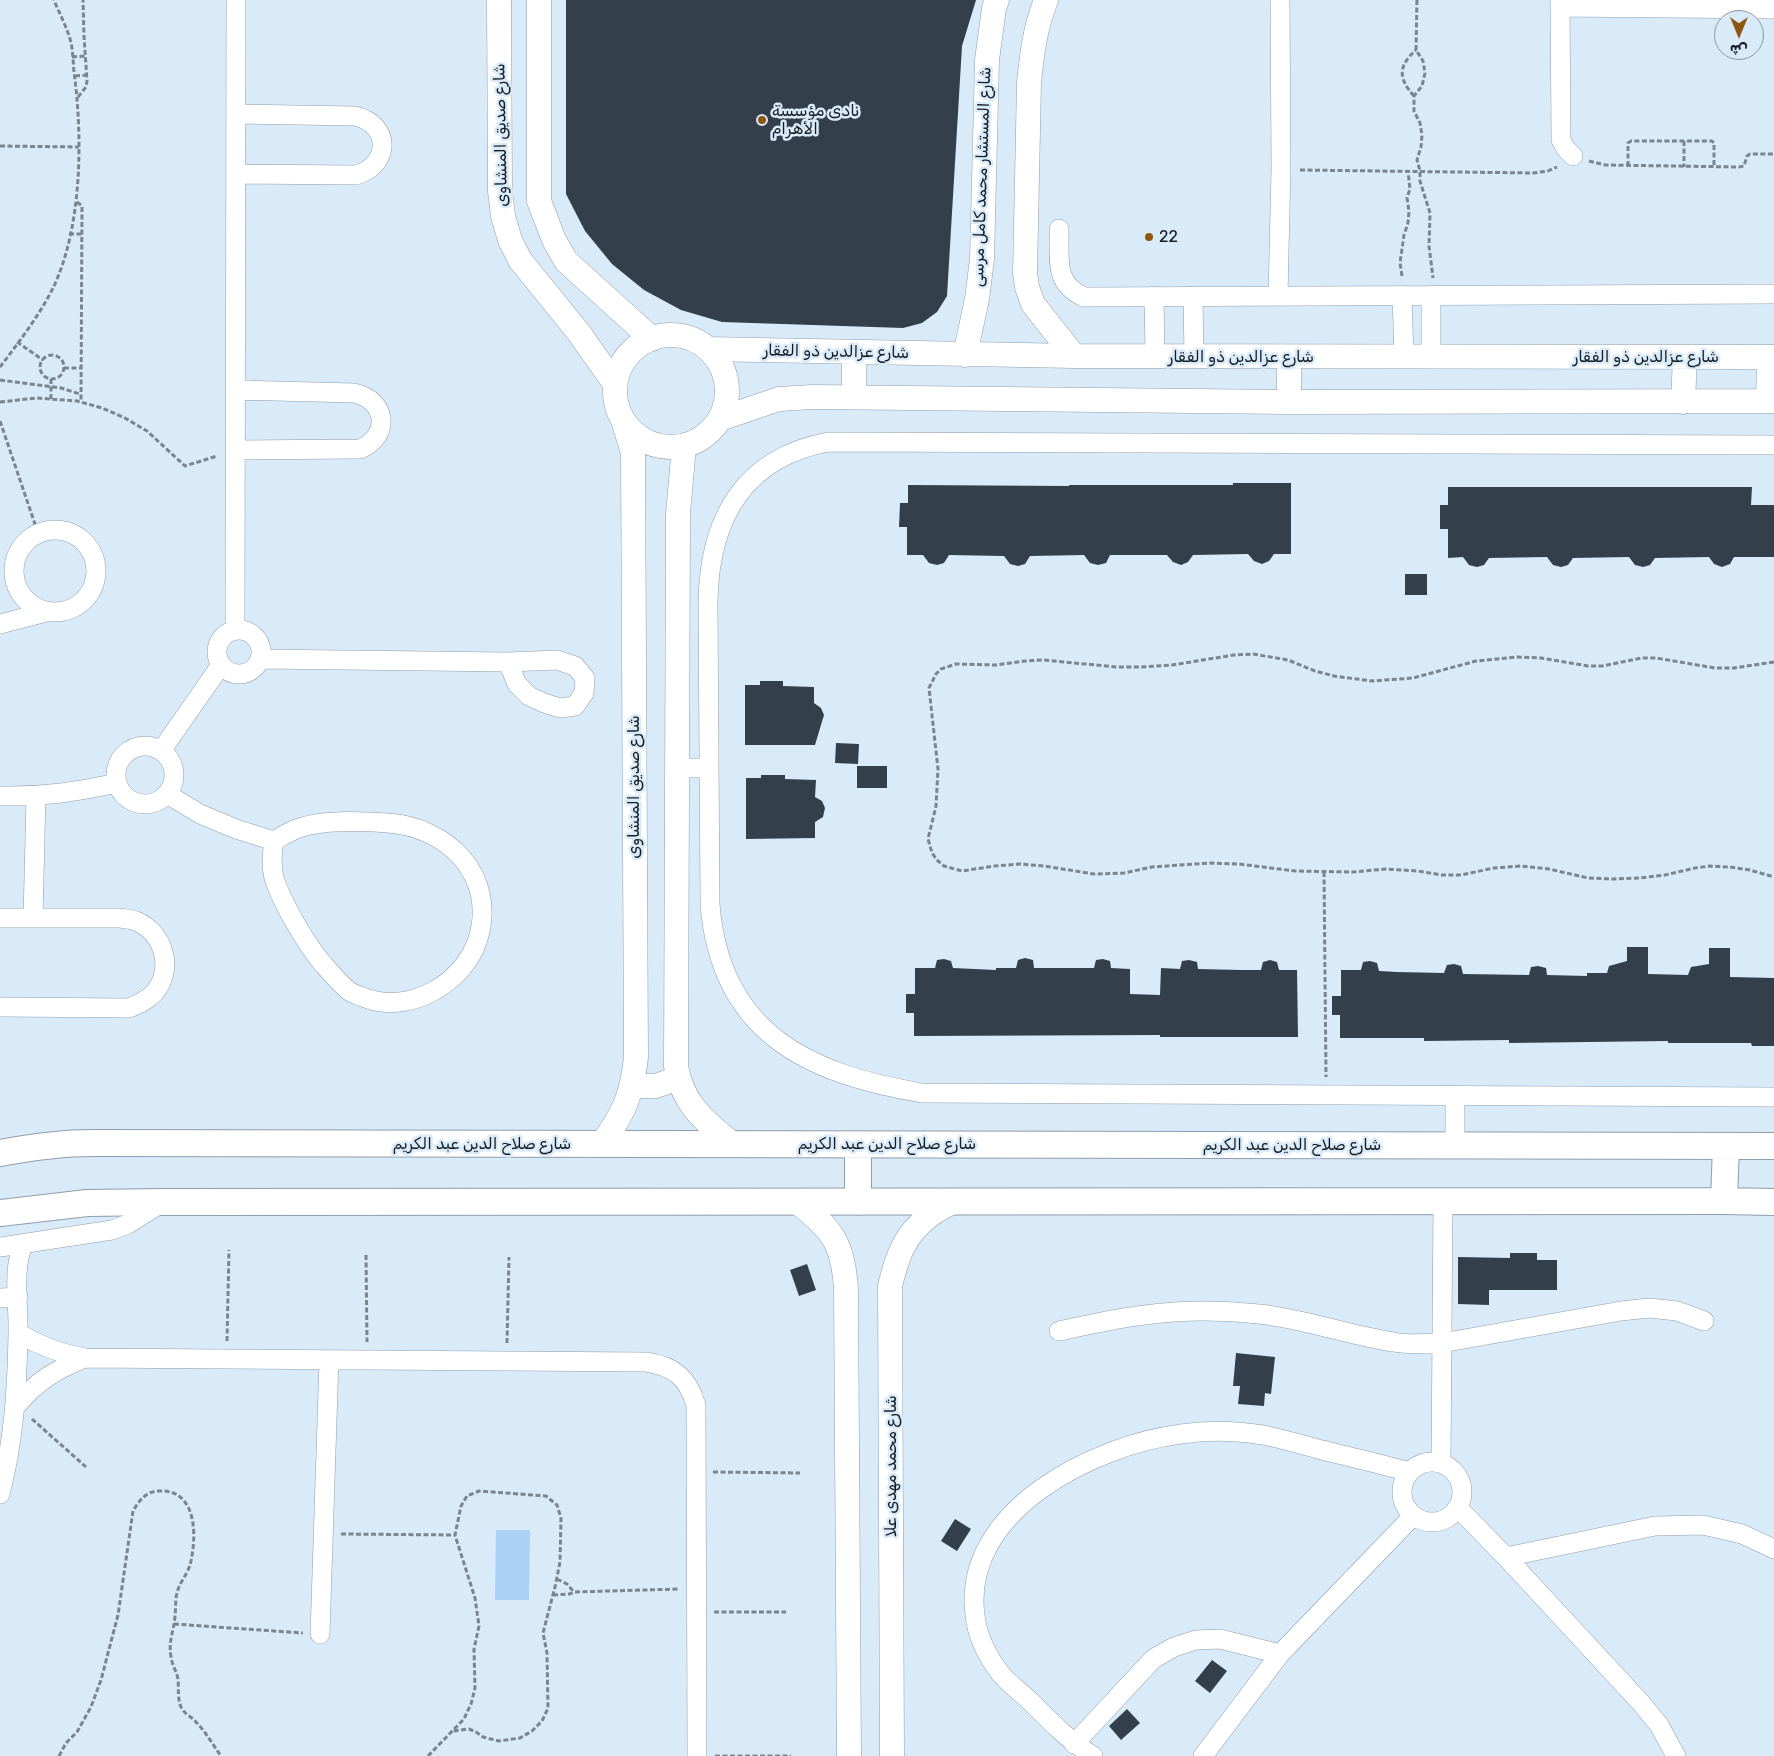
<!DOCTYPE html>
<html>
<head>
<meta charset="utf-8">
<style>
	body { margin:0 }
	#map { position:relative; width:1774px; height:1756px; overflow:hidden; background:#d9eaf9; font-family:Rubik,Cairo,sans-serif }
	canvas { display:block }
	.north { position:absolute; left:1714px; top:10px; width:50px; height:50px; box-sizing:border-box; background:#d9eaf9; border:1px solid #8b98a3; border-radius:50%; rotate:180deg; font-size:14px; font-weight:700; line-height:20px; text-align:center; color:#161c21 }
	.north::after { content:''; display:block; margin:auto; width:18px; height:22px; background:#8f560f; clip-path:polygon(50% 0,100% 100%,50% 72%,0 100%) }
</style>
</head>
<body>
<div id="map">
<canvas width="1774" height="1756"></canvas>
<div class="north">ش</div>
</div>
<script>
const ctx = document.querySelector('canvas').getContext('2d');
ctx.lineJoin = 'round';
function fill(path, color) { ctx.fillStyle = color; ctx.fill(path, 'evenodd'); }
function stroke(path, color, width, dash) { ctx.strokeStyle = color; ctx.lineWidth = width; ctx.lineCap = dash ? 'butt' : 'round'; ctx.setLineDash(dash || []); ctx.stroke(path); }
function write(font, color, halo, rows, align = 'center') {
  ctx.font = font + ' Rubik,Cairo,sans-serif'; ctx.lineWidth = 5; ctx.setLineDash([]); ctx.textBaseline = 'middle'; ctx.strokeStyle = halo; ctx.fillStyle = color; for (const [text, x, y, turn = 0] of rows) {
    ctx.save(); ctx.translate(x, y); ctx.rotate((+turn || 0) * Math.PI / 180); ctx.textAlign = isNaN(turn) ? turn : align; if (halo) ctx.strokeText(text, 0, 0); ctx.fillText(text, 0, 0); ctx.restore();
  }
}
fill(new Path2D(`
	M496,1530H530L529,1600H495Z`), '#abd2f4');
fill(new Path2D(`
	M566,0H976L962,46L947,296L937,312L922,323L903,328L722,322L681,310L644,290L612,264L585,231L566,194Z
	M1233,483H1291V554H1274L1269,561L1262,564L1254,561L1248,554L1193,555L1188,562L1181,565L1173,562L1167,555H1110L1106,563L1098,565L1090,563L1084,555L1030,556L1025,564L1018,566L1010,564L1004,556L949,555L944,563L937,565L929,563L923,555H907V527H899L900,503H908V485L1069,486V485H1233Z
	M1448,487H1752L1751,505H1774V557H1734L1730,564L1722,567L1714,564L1709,557L1655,558L1650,565L1643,567L1635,565L1629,557L1573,558L1568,565L1561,567L1553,565L1547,557L1489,558L1484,565L1477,567L1469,565L1463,557L1448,558V529H1440V505H1448Z
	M1405,574H1427V595H1405Z
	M760,681H783V686L814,687V703L821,708L824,715L815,745H745V685H760Z
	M836,743L859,744L858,764L835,763Z
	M857,766H887V788H857Z
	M761,775H785V779L816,780L815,797L822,801L825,808L823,817L815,822V838L746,839V778H761Z
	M1627,947H1648V974L1688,975L1691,967L1709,964V948H1730V977L1774,978V1046H1752L1751,1043H1668V1041L1509,1043V1040L1424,1041V1038H1340V1015H1332V996H1341V970H1361L1363,962L1370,961L1377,963L1379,971L1397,972L1444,973L1447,965L1454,964L1461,966L1463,974L1529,975L1531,967L1538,966L1546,968L1547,975L1587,976V973H1607L1609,966L1627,961Z
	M1025,958L1033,960L1034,968H1094L1096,960L1103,959L1110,961L1111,968L1130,969V994L1160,995L1161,968L1180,969L1182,961L1189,960L1197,962L1198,969L1241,970H1261L1263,962L1270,960L1277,962L1279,970H1297L1298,1037H1160V1035L914,1036V1013H906V994H915V968H935L937,960L944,959L951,961L953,968L996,970V968H1016L1018,960Z
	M1510,1253H1537V1260H1557V1290H1489V1305L1458,1304V1257L1510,1258Z
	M807,1264L816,1290L799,1296L790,1270Z
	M1236,1353L1275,1357L1271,1394L1265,1393L1264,1406L1238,1404L1240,1386H1233Z
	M955,1519L971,1529L957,1551L941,1541Z
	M1212,1660L1227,1671L1210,1693L1195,1681Z
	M1127,1709L1140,1723L1121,1740L1109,1726Z`), '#33404c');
const minor = new Path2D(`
	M1560,0L1561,140L1566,149L1573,156
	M1560,7L1774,9
	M236,114L355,116C391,124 391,165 356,175L236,174
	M1059,229C1060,259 1053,283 1084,297L1774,294
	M1402,295L1404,357
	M1431,295V357
	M1154,296L1155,357
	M1193,296L1194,357
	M1278,296L1281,169L1280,0
	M235,390L354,393C387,400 391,436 360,449L235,450
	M1774,445L828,442C743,458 709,520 708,603L710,904C720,1033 808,1074 922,1093L1774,1097
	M14 571a41 41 0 1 1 82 0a41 41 0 1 1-82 0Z
	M0,624L46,612
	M217 652a22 22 0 1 1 44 0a22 22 0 1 1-44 0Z
	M235,630L236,0
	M261,659L508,662L557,660L575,666L585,678L584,693L575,706L560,708L544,703L529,696L517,684L508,662
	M116 775a29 29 0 1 1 58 0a29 29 0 1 1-58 0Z
	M161,751L221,665
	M678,768H709
	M167,794L200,814L236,829L274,841C280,837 287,833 294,830C319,819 360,821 388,823C448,827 497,876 478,939C464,984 407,1016 363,997C358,995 353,994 349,991C340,984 330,972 323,964C306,944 282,903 274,878C271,866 272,853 274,841
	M0,796C43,797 75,792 117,783
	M0,918H120C125,919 131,919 136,921C164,933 174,968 155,992C148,1000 139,1004 129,1008L0,1007
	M33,918L36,797
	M1455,1096V1145
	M0,1247L112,1230L128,1224L163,1202
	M0,1298L18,1297
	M1059,1331C1088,1325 1116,1318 1145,1315C1182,1310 1222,1310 1259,1314C1305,1319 1348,1335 1393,1342C1409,1345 1426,1344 1442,1343L1621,1311L1649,1308L1677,1311L1704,1321
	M18,1333C40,1346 60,1354 85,1358L646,1362C674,1366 688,1378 696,1405L697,1756
	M16,1406C37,1381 55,1370 85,1358
	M1402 1492a30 30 0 1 1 60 0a30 30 0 1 1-60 0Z
	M1441,1463L1443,1201
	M0,1494C14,1441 17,1389 18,1335C19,1305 12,1272 23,1244
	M1458,1508L1506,1557L1641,1703L1659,1725L1676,1756
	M1506,1557L1655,1526L1703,1525L1742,1534L1774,1549
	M320,1634L329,1360
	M1074,1744L1153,1659L1174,1647L1196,1640L1220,1639L1280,1654
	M1093,1756C1068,1740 1049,1720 1028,1699C1019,1691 1008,1683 1000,1673C988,1657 977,1636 975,1615C961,1511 1094,1445 1181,1434C1207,1430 1237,1431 1263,1435C1283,1439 1303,1445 1322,1450C1351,1457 1381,1464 1410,1472
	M1203,1756L1280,1654L1413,1516`);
const tertiary = new Path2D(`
	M499,0L500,191L503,216L510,240L520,260L579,333L615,384
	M539,0V201L554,240L566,261L652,339
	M1046,0C1035,28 1032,53 1029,83L1025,273L1027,287L1033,304L1074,356
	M615 391a56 56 0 1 1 112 0a56 56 0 1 1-112 0Z
	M708,349L1074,356L1774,357
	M854,352V397
	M965,355L977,299L982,259L987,60L994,8L997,0
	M1768,401L1769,357
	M1289,402V357
	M1683,402L1685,357
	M720,419L779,399L813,397L1289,402L1774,401
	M684,446L678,514L676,1066C683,1105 704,1120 732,1144
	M631,1086H656L678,1078
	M602,1144C624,1112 632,1096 636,1057L633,453L624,423
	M797,1202C833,1230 843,1243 846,1289L849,1756
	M892,1756L890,1286C897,1257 904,1235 929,1216C936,1210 945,1206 953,1202`);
const secondary = new Path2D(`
	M858,1145V1202
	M0,1153C32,1147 62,1143 94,1143L1774,1146
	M1724,1201L1726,1146
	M0,1213L87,1203L163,1202L1724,1201L1774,1202`);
stroke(minor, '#8d9dab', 20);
stroke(tertiary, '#8d9dab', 25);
stroke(secondary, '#8d9dab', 28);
stroke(new Path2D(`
	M1417,0L1416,50L1423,61L1425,73L1422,86L1414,96V111L1420,123L1422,135L1421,147L1417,160L1420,171V181L1430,213L1429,246L1433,278
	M72,57L85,56
	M75,76L87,75
	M1414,96C1398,78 1398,66 1416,50
	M78,97L86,87L87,81L84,36L83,0
	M1684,141V167
	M0,146L79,147
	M1589,161L1605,165L1739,167L1744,166L1747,156L1750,154H1774
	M1628,166V143L1631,141H1712L1714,143V167
	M1300,170L1533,173L1548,171L1557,167
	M77,202L82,206L81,402
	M69,234H82
	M1402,276L1400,263L1404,235L1408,223L1409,211L1407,198L1410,189L1408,171
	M17,342L43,360
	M40 367a12 12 0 1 1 24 0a12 12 0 1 1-24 0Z
	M0,367C19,342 39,316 53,288C82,228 83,138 74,72C73,61 73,49 70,39C66,25 59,13 54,0
	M64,368H81
	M0,380L61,388L80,394
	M51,399V379
	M0,402L37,398L77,401L102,408L125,418L147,431L185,466L217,456
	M0,421L38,533
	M1774,662L1734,668H1715L1656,658H1642L1602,666H1588L1541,658L1517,657L1476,661L1413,678L1372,681L1334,676L1315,671L1288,660L1253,654L1234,655L1172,665L1141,667H1117L1043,660L1025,661L996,665L956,664L941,669L936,674L929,688L938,769L936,806L928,839L932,853L937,860L944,866L962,871L995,866L1020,864L1044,866L1094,874L1124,873L1152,867L1210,863L1239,864L1295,871L1353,872L1386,869L1418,871L1442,875H1461L1494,868L1521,866L1549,869L1588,878L1613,879L1639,878L1665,875L1695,868L1710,866L1730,867L1750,870L1774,877
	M1324,872L1326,1077
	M366,1255L367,1342
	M227,1341L229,1250
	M507,1343L509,1257
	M32,1419L86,1467
	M713,1472L800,1473
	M341,1534L455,1535
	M557,1579L567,1584L574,1592
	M553,1595L570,1594L574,1592L678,1589
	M714,1612H786
	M174,1624L303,1633
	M59,1756L66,1743L77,1732L91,1707L101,1680L118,1615L133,1511C139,1501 146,1491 159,1491C198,1489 197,1538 190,1565C187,1575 179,1583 177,1593C175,1600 176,1609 175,1616C174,1631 168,1641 171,1657C172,1665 177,1672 178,1679C179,1690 177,1700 182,1709C186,1715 192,1717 196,1722C206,1732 213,1745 221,1756
	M428,1756L464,1719L471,1704L475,1688L474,1649L479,1626L475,1598L455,1535L461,1506L467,1496L479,1491L546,1496L557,1505L561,1518L560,1562L555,1587L543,1633L547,1653L548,1708L542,1721L532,1731L520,1738L499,1741L483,1737L476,1732L469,1729L453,1731
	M715,1756H791`), '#79858f', 3, [5, 2.5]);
stroke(minor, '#fff', 19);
stroke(tertiary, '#fff', 24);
stroke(secondary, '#fff', 26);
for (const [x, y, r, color] of [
	[762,120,5,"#8f560f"],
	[1149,237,5,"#8f560f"]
]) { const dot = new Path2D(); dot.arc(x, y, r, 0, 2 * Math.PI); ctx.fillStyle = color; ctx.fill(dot); stroke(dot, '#d9eaf9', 2); }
write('16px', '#161c21', '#d9eaf9', [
	["نادى مؤسسة",772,111],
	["الأهرام",772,129],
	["22",1159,237]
], 'left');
write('16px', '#161c21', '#d9eaf9', [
	["شارع صديق المنشاوى",501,135,-91],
	["شارع المستشار محمد كامل مرسى",982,177,-88],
	["شارع عزالدين ذو الفقار",836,352,1],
	["شارع عزالدين ذو الفقار",1241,357],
	["شارع عزالدين ذو الفقار",1646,357],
	["شارع صديق المنشاوى",634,787,-90],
	["شارع صلاح الدين عبد الكريم",482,1144],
	["شارع صلاح الدين عبد الكريم",887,1144],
	["شارع صلاح الدين عبد الكريم",1292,1145],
	["شارع محمد مهدى علا",891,1466,-90]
]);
</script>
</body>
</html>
